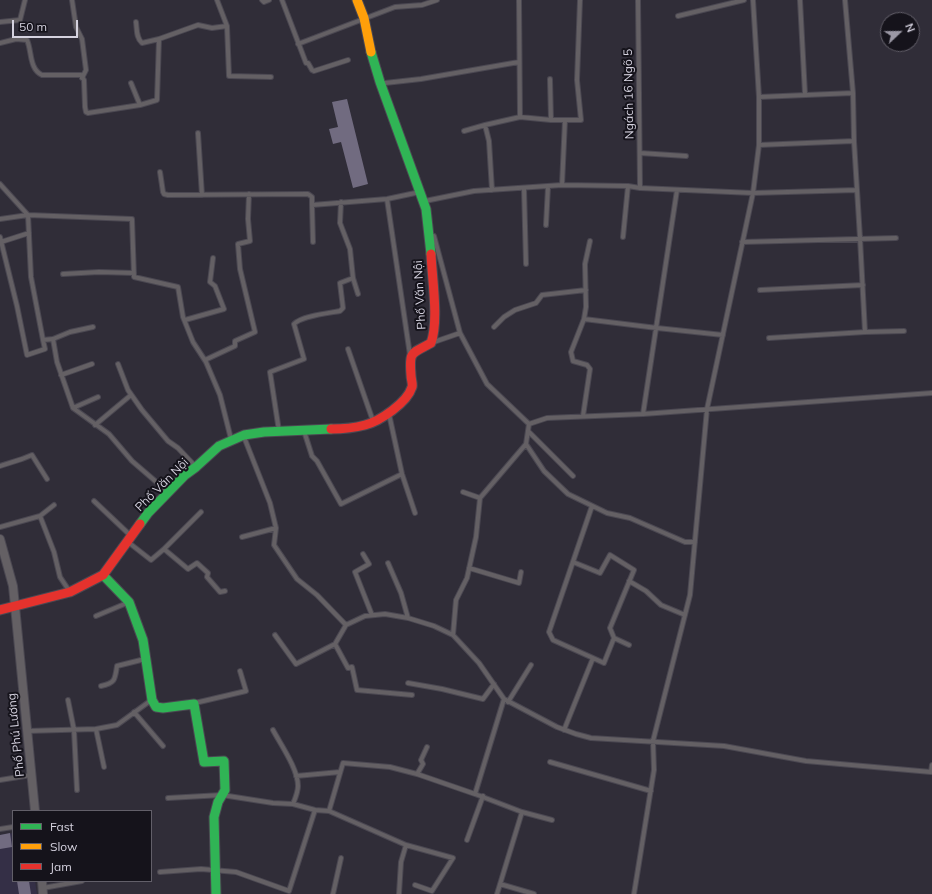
<!DOCTYPE html>
<html>
<head>
<meta charset="utf-8">
<style>
	body { margin:0 }
	#map { position:relative; width:932px; height:894px; overflow:hidden; background:#302d38; font-family:Mulish,sans-serif }
	canvas { display:block }
	.legend { position:absolute; left:12px; top:810px; width:140px; height:72px; box-sizing:border-box; background:#15131b; border:1px solid #625f69; margin:0; padding:5px 7px; list-style:none; font-size:12px; color:#d5d2df }
	.legend li { display:flex; align-items:center; gap:8px; height:20px }
	.legend b { width:20px; border:1px solid #625f69 }
	.north { position:absolute; left:880px; top:12px; width:40px; height:40px; box-sizing:border-box; background:#15131b; border:1px solid #625f69; border-radius:50%; rotate:68deg; font-size:11px; font-weight:700; line-height:16px; text-align:center; color:#d5d2df }
	.north::after { content:''; display:block; margin:auto; width:14px; height:18px; background:#9b98a5; clip-path:polygon(50% 0,100% 100%,50% 72%,0 100%) }
	.scale { position:absolute; left:12px; top:20px; width:66px; height:18px; box-sizing:border-box; border:2px solid #d5d2df; border-top:0; padding-left:5px; font-size:12px; line-height:14px; white-space:nowrap; color:#d5d2df; -webkit-text-stroke:3px #15131b; paint-order:stroke }
</style>
</head>
<body>
<div id="map">
<canvas width="932" height="894"></canvas>
<ul class="legend">
<li><b style="height:5px;background:#30b455"></b>Fast</li>
<li><b style="height:5px;background:#ff9f0a"></b>Slow</li>
<li><b style="height:5px;background:#e5322d"></b>Jam</li>
</ul>
<div class="north">N</div>
<div class="scale">50 m</div>
</div>
<script>
const ctx = document.querySelector('canvas').getContext('2d');
ctx.lineJoin = 'round';
function fill(path, color) { ctx.fillStyle = color; ctx.fill(path, 'evenodd'); }
function stroke(path, color, width, dash) { ctx.strokeStyle = color; ctx.lineWidth = width; ctx.lineCap = dash ? 'butt' : 'round'; ctx.setLineDash(dash || []); ctx.stroke(path); }
function write(font, color, halo, rows, align = 'center') {
  ctx.font = font + ' Mulish,sans-serif'; ctx.lineWidth = 4; ctx.setLineDash([]); ctx.textBaseline = 'middle'; ctx.strokeStyle = halo; ctx.fillStyle = color; for (const [text, x, y, turn = 0] of rows) {
    ctx.save(); ctx.translate(x, y); ctx.rotate((+turn || 0) * Math.PI / 180); ctx.textAlign = isNaN(turn) ? turn : align; if (halo) ctx.strokeText(text, 0, 0); ctx.fillText(text, 0, 0); ctx.restore();
  }
}
fill(new Path2D(`
	M13,833V881H35L37,894H0V835Z`), '#342f46');
fill(new Path2D(`
	M347,99L368,184L353,188L341,142L333,144L329,129L338,127L332,102Z
	M10,833L12,847L0,849V835Z
	M17,881H29L31,894H19Z`), '#716b80');
const lane = new Path2D(`
	M72,0L76,27L82,39L86,70L82,78
	M217,0L227,26L229,76L271,77
	M262,0L264,2L269,0
	M282,0L306,63H308L312,70L314,71L348,60
	M519,0L520,117
	M638,0L640,188
	M800,0L805,94
	M845,0L853,93L854,141L860,238L865,332
	M678,16L744,0
	M0,22L20,20L25,0
	M136,22C137,29 136,38 142,43L159,39
	M0,43L16,39L27,40C32,51 29,69 42,75H81L84,80L85,107L86,112L88,113L140,105
	M298,44L395,7L422,5L437,0
	M550,79L551,120
	M131,83L140,105L157,100L159,39L198,25L212,28L227,26
	M385,83L421,79L519,62
	M759,97L853,93
	M565,120H581L577,80L580,0
	M464,131L485,125
	M198,133L202,195
	M759,145L854,141
	M640,153L686,156
	M160,172L163,192L164,194L168,195L308,194L312,197V205L387,199L420,192
	M0,184L28,215L31,277L43,340L53,339
	M524,188L526,264
	M492,190L489,141L485,125L520,117L551,120H565L562,185
	M387,199L410,355
	M425,201L474,191L562,185L628,186L640,188L753,193L857,190
	M341,202L340,223L350,249L353,278L358,294
	M312,205L313,242
	M0,219L28,215L132,219L134,277L178,287L183,317L193,342L206,362L220,395L231,439
	M546,225L548,187
	M434,236L460,333L487,384L529,424L547,418L643,414L932,393
	M0,237L17,306L27,355L45,349L43,340
	M623,237L628,186
	M1,242L29,233
	M742,242L896,238
	M63,274L99,272L134,273
	M760,290L863,285
	M584,319L657,328L723,335
	M185,320L224,309L215,286L210,282L213,258
	M93,327L70,332L53,339L57,362L73,408L109,434L132,461L168,492
	M494,327L504,317L515,310L536,303L542,295L586,290
	M769,338L865,332L904,331
	M434,342L460,333
	M348,349L373,421
	M205,360L235,346V341L255,332L240,269L238,244L250,241L248,219L249,194
	M118,364L128,390L142,410L168,441L178,448L196,467
	M61,375L92,364
	M73,408L98,397
	M389,414L402,474L415,513
	M643,414L677,190
	M583,416L590,369L587,365L573,361L571,352L584,319L586,307L585,264L590,241
	M95,425L131,395
	M279,431L270,372L304,359L294,324C301,316 329,313 340,311L343,308L340,283L353,278
	M304,431L312,456L317,461L341,504L402,474
	M528,431L573,476
	M244,437L270,503L276,528L274,545L297,579L317,595L346,625L335,644L348,668L352,667L357,690L412,695
	M526,444L544,471L568,494L607,513L630,518L685,542H695
	M0,466L22,459L32,455L47,479
	M463,492L480,498
	M94,501L131,536
	M54,505L40,516L54,552L60,577L70,592
	M592,506L549,632L553,640L593,658
	M0,527L40,516
	M242,537L276,528
	M128,542L151,560L164,549L188,569L197,563L208,573L207,577L220,592L225,591
	M164,549L201,512
	M363,554L369,564L355,572L372,615
	M573,562L600,573L610,555L634,570L610,628L614,638L629,645
	M388,563L401,593L408,618
	M469,568L519,583L521,572
	M629,581L646,591L661,605L685,615
	M96,616L127,603
	M346,625L365,616L385,614L408,618L434,626L453,635L479,663L504,699L557,727L576,734L591,738L724,746L806,761L931,772L932,765
	M275,635L296,664L335,644
	M453,635L456,600L467,578L476,537L480,498L526,444L529,424
	M408,683L442,689L483,699L494,684
	M101,686C115,683 115,680 117,666L145,659
	M68,700L74,730L77,790
	M508,702L531,665
	M195,703L246,691L240,671
	M134,712L163,746
	M96,729L104,767
	M273,730C281,745 298,769 298,786C298,792 295,799 293,804L315,810L329,811L406,845L453,858L432,891L415,885
	M564,730L593,658L604,663L614,638
	M27,731L96,729L117,725L150,701
	M550,762L651,791
	M417,774L423,764L421,760L427,747
	M296,776L340,772
	M0,780L31,775
	M475,794L522,812L552,820
	M168,798L222,795L273,803L293,804
	M329,811L343,763L390,767L417,774L475,794L504,699
	M0,829L13,827
	M467,840L483,796
	M160,872L201,869L236,872L289,891L315,810
	M500,884L534,894
	M43,888L82,881
	M333,894L341,858
	M399,894L401,862L406,845
	M497,894L522,812
	M634,894L654,770L653,741L690,595L707,409L753,193L759,145V97L753,0`);
const street = new Path2D(`
	M0,539L13,586L35,811
	M42,881L43,894`);
const fast = new Path2D(`
	M371,52L380,82L426,209L431,254
	M140,524L148,513L185,475L196,467L219,446L244,435L264,432L331,429
	M103,575L129,602L143,640L152,700L156,707L163,708L194,704L204,762L224,761L225,790L218,802L214,817L216,894`);
const slow = new Path2D(`
	M357,0L364,18L371,52`);
const jam = new Path2D(`
	M331,429C342,429 354,428 365,425C380,421 407,403 412,387C413,384 411,379 411,375C409,351 411,354 431,343C439,321 432,278 431,254
	M0,610L70,592L103,575L140,524`);
stroke(lane, '#4b4852', 6);
stroke(street, '#4b4852', 10);
stroke(fast, '#4b4852', 11);
stroke(slow, '#4b4852', 11);
stroke(jam, '#4b4852', 11);
stroke(lane, '#646064', 4);
stroke(street, '#646064', 8);
stroke(fast, '#30b455', 9);
stroke(slow, '#ff9f0a', 9);
stroke(jam, '#e5322d', 9);
write('12px', '#d5d2df', '#15131b', [
	["Ngách 16 Ngõ 5",629,94,-91],
	["Phố Văn Nội",420,295,-93],
	["Phố Văn Nội",162,485,-45],
	["Phố Phú Lương",16,735,-96]
]);
</script>
</body>
</html>
